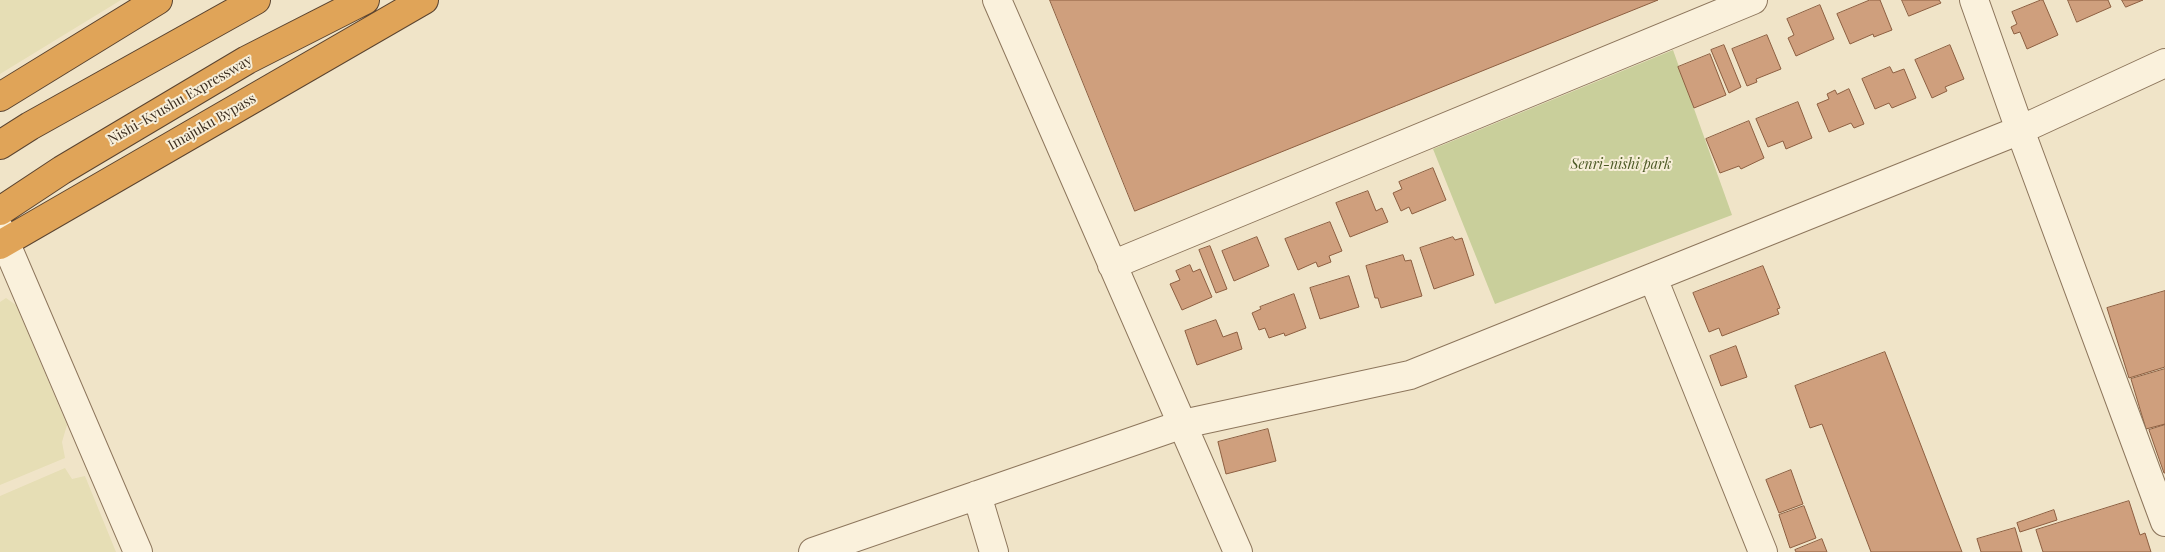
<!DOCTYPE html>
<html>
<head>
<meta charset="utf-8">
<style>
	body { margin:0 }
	canvas { display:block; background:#f0e4c8 }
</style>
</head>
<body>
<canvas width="2165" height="552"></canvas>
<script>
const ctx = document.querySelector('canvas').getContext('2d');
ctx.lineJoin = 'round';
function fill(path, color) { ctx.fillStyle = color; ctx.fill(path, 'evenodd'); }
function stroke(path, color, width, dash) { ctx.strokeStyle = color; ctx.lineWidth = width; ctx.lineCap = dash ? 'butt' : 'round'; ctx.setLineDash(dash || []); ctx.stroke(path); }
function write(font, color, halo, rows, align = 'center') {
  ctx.font = font + ' "Playfair Display",serif'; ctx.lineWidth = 4; ctx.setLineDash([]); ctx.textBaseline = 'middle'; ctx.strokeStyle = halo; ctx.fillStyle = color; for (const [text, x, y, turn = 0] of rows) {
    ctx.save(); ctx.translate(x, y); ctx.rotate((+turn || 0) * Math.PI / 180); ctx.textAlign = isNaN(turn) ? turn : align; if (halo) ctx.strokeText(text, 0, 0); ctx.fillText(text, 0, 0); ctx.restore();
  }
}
fill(new Path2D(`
	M0,0H121L0,74Z
	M6,298L16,305L67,425L62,442L65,458L0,485V302Z
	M65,468L72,479L85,476L116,552H0V496Z`), '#e6deb5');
fill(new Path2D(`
	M1673,50L1732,215L1495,304L1433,149Z`), '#c9cf9b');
const building = new Path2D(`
	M1050,0H1658L1135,211Z
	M1870,0H1880L1892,30L1874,37L1873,34L1850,44L1837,14Z
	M1902,0H1939L1941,3L1909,16Z
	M2041,0H2043L2058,35L2027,49L2020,32L2014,34L2011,27L2017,24L2012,12Z
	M2068,0H2108L2111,7L2077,22Z
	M2122,0H2143L2126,7Z
	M1820,5L1834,39L1796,56L1788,38L1794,35L1787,19Z
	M1767,35L1781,69L1756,79L1757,82L1747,86L1732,49Z
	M1724,45L1741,87L1729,93L1711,50Z
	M1950,45L1964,79L1945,87L1947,91L1932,98L1915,60Z
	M1710,54L1726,95L1694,108L1678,67Z
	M1890,67L1893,73L1904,69L1916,98L1892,108L1889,103L1875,109L1862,79Z
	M1849,89L1864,124L1854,128L1851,123L1829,132L1817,104L1829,99L1827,94L1835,90L1837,94Z
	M1798,102L1812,138L1786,149L1783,141L1768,147L1756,119Z
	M1749,121L1764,158L1741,169L1739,166L1720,173L1706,139Z
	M1433,168L1446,200L1412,214L1409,207L1401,211L1393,193L1402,189L1399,182Z
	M1368,191L1376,211L1382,208L1388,222L1350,237L1336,203Z
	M1330,222L1342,251L1329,256L1331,262L1318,267L1316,262L1298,270L1285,239Z
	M1257,237L1269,266L1234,281L1222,251Z
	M1453,237L1455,240L1462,238L1474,275L1434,289L1420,248Z
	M1210,246L1227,289L1216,293L1199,250Z
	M1403,255L1405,261L1411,260L1422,296L1381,308L1378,298H1375L1366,266Z
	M1190,265L1193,272L1200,269L1212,297L1182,310L1170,284L1180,280L1176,271Z
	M1763,266L1780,308L1777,309L1779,314L1722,336L1719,328L1709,332L1693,293Z
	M1349,276L1359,307L1320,319L1310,288Z
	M2165,291V367L2129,378L2107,308Z
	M1294,294L1306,328L1285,336L1284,333L1269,338L1265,328L1259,330L1252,313L1261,309L1260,307Z
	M1216,320L1223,337L1237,332L1242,349L1197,365L1185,331Z
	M1736,346L1747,377L1721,386L1710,356Z
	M1885,352L1962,552H1871L1822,424L1810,428L1795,386Z
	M2165,369V424L2146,429L2131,379Z
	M2165,425V473H2164L2149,430Z
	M1268,429L1276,461L1226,474L1218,442Z
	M1791,470L1803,504L1779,513L1766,480Z
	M2129,501L2140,535L2145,533L2151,552H2043L2036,530Z
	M1804,506L1816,538L1790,548L1779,515Z
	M2054,510L2057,520L2020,532L2017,523Z
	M2015,528L2022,552H1981L1977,539Z
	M1822,539L1827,552H1796L1795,550Z`);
fill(building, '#cf9f7d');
stroke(building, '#8d5f41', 1);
const street = new Path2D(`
	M997,0L1238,552
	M1974,0L2020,130L2165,522
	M0,230L138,552
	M1112,265L1753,0
	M1653,278L1763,552
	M977,495L994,552
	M813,552L1183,424L1410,375L2020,130L2165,63`);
const highway = new Path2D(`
	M0,97L158,0
	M0,145L30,126L256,0
	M0,211L62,170L247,60L365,0
	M0,245L424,0`);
stroke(street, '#8d765c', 30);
stroke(highway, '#5b4430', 30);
stroke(street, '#faf1dc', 28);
stroke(highway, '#e0a458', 28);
write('14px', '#3d2e20', '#f7eed8', [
	["Nishi-Kyushu Expressway",180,100,-30],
	["Imajuku Bypass",212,122,-30]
]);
write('italic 14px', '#4d5a26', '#f7eed8', [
	["Senri-nishi park",1621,165]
]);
</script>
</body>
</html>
